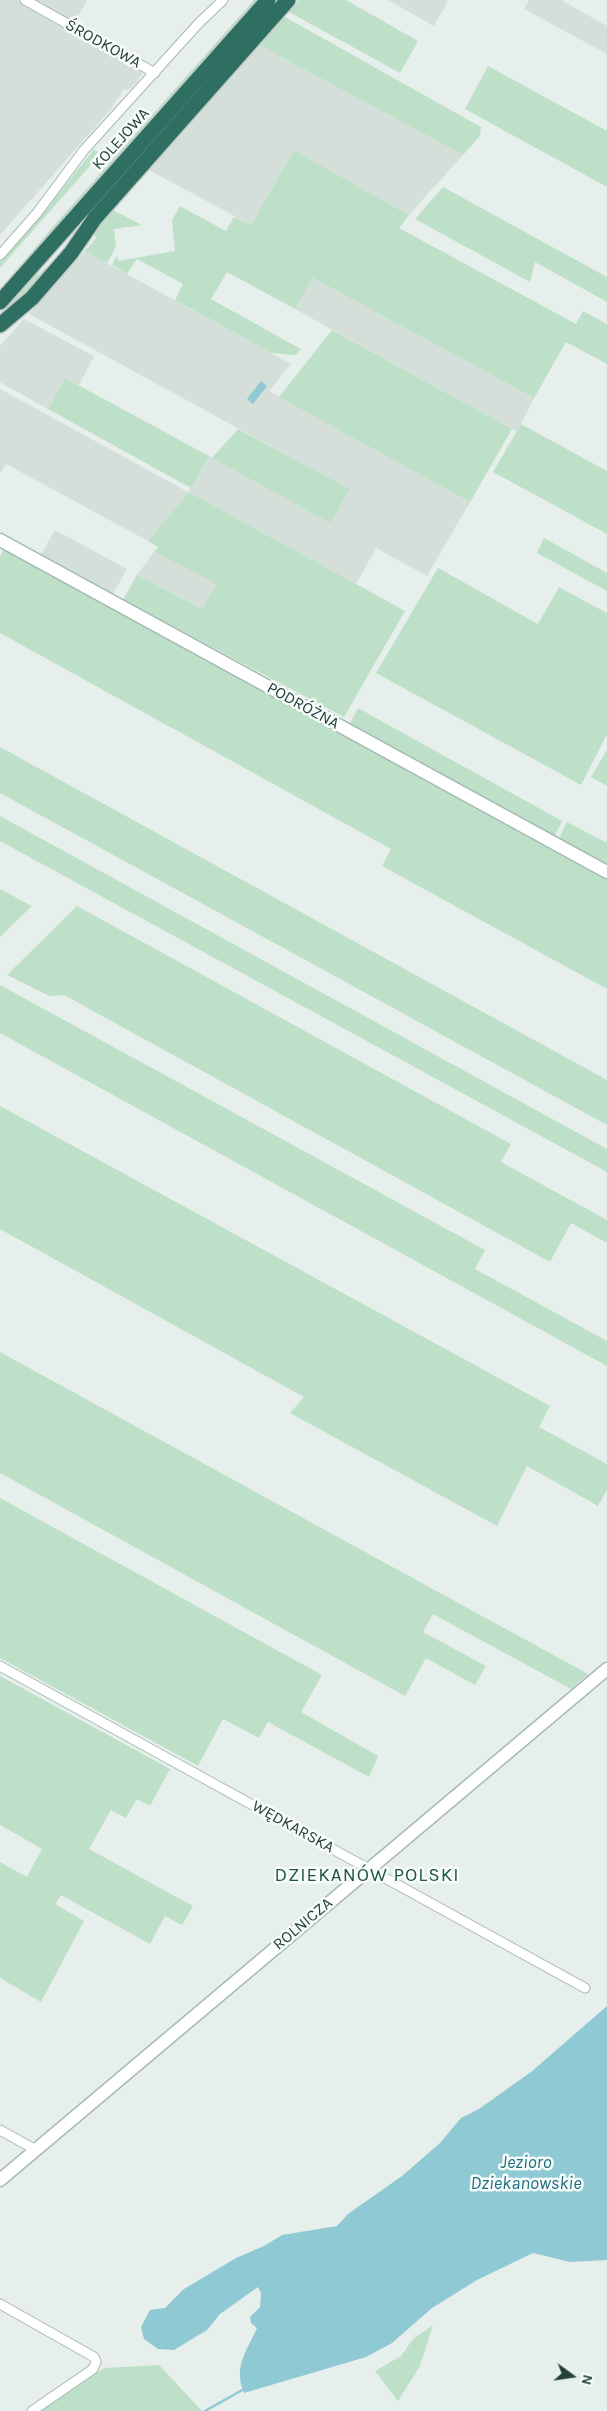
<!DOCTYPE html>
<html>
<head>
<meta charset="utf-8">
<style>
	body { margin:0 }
	#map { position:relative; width:607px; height:2411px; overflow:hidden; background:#e6efeb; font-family:Karla,sans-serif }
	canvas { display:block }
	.north { position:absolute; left:547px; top:2351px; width:50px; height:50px; -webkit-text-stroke:4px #f7fbf9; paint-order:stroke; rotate:104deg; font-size:14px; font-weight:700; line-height:20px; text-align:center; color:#24423a }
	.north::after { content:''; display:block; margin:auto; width:18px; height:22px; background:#24423a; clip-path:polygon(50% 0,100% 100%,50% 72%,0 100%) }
</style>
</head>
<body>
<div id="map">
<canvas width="607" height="2411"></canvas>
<div class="north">N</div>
</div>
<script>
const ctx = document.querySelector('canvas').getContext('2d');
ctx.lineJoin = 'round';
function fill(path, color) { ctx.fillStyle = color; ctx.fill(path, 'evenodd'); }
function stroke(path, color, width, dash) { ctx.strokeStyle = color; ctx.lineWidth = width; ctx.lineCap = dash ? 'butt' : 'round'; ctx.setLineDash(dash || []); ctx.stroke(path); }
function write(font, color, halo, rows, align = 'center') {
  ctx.font = font + ' Karla,sans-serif'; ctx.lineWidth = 5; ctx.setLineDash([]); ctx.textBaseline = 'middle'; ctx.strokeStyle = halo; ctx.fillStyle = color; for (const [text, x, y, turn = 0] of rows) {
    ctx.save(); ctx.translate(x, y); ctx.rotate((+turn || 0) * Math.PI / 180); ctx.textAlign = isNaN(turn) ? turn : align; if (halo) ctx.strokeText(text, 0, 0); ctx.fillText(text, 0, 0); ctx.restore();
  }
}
fill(new Path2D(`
	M0,0H17L144,70L137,82L128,90L124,89L111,109L0,235Z
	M32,0H87L74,24Z
	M388,0H446L448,1L434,26Z
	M529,0H561L607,26V54L524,9Z
	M259,45L463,155L409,215L294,150L251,225L149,170Z
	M85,251L291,364L269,391L470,502L427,576L376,548L356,584L189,492L148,541L6,464L0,473V389L188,492L209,456L330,523L349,489L29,314Z
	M313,278L534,398L517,432L295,309Z
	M24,319L94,356L79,385L65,378L48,409L0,382V346Z
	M55,530L127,569L113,594L40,556Z
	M154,552L214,583L215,586L202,609L137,575Z`), '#d4dfda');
fill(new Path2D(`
	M254,0H262L0,295V290L49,231Z
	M299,0H346L418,41L400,73L289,12Z
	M285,17L481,127L480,136L463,155L259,45Z
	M488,66L607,131V187L465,109Z
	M94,149L98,152L96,154L97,156L89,167L0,268V262L51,203Z
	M294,150L409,215L399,228L576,324L583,311L607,324V364L566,342L534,398L313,278L295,309L227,272L211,299L301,349L296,355L271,353L175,300L183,284L137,259L127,274L112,265L117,255L118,261L175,251L172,220L180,206L226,231L234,217L251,225Z
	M443,187L607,277V302L535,262L530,282L415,219Z
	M113,210L142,225L114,229L116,247L107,263L85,251L97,237L91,234Z
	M45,268L50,272L0,321V314L37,274L39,275Z
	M332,330L512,429L470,502L279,397Z
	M65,378L209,456L191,488L48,409Z
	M521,424L607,471V534L493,472Z
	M238,429L350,489L330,523L212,458Z
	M189,492L405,611L344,717L123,600L137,575L202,609L215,586L214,583L154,552L158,547L148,541Z
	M544,538L607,573V591L537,553Z
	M4,548L607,878V989L382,866L391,849L0,633V557Z
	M438,568L538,624L559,587L607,613V734L581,785L376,673Z
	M358,708L562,821L554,837L349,725Z
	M0,747L607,1080V1125L0,793Z
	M607,750V786L591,777Z
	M0,816L607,1149V1172L0,841Z
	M567,822L607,843V865L559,839Z
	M0,889L32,906L0,937Z
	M77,906L511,1144L501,1162L607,1220V1243L571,1223L550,1262L64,995L49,996L7,975Z
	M0,985L485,1250L475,1269L607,1341V1366L0,1033Z
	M0,1106L550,1406L539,1427L607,1464V1490L598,1506L527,1466L497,1526L290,1413L304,1397L0,1229Z
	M0,1352L588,1674L571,1689L433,1614L423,1632L486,1666L475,1685L426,1658L405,1696L0,1473Z
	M0,1498L322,1675L301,1712L378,1756L369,1777L268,1722L259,1738L223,1719L198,1766L0,1658Z
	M0,1676L170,1769L150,1806L137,1799L126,1818L111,1810L89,1849L193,1906L182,1925L165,1916L150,1944L61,1895L55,1904L84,1921L41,2002L0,1978V1862L27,1877L42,1849L0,1825Z
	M433,2325L420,2366L398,2401L375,2371L401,2356L413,2339Z
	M159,2365L202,2411H41L104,2368Z`), '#bfe0c8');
fill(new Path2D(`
	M261,381L267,386L253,404L247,399Z
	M607,2006V2260L570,2262L533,2253L477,2280L432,2308L392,2343L366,2357L244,2393C233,2366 247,2351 257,2328L251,2323L250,2317L260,2307L261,2293L258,2287L220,2314L207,2330L174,2350L158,2349L144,2339L141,2327L150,2310L165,2308L184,2289L236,2258L264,2246L282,2235L337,2226L348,2214L402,2176L440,2143L461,2118L479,2109L531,2072Z`), '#8ec9d4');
stroke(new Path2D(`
	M205,2411L244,2389`), '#8ec9d4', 2.5);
const street = new Path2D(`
	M25,0L155,73
	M0,255L37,213L84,150L198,24L223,0
	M0,1666L585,1988
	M0,2130L36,2150
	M0,2304L94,2357L96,2362L93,2369L32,2411`);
const secondary = new Path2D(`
	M0,540L607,872
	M0,2180L607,1669`);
const highway = new Path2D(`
	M0,302L268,0
	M0,325L32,298L71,253L95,218L288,0`);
stroke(street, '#a8b8b2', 11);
stroke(secondary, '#a4bbb3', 15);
stroke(highway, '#c2cac8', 18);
stroke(street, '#fff', 9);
stroke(secondary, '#fff', 12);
stroke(highway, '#2f6f62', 15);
write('16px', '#24423a', '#f7fbf9', [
	["ŚRODKOWA",103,44,29],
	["KOLEJOWA",121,139,-48],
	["PODRÓŻNA",303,706,29],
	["WĘDKARSKA",293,1827,29],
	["ROLNICZA",303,1924,-40]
]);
write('italic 18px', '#1c6f80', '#f7fbf9', [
	["Jezioro",526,2163],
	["Dziekanowskie",526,2184]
]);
ctx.letterSpacing = '1px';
write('19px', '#1f5548', '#f7fbf9', [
	["DZIEKANÓW POLSKI",367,1876]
]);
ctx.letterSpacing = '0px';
</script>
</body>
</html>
